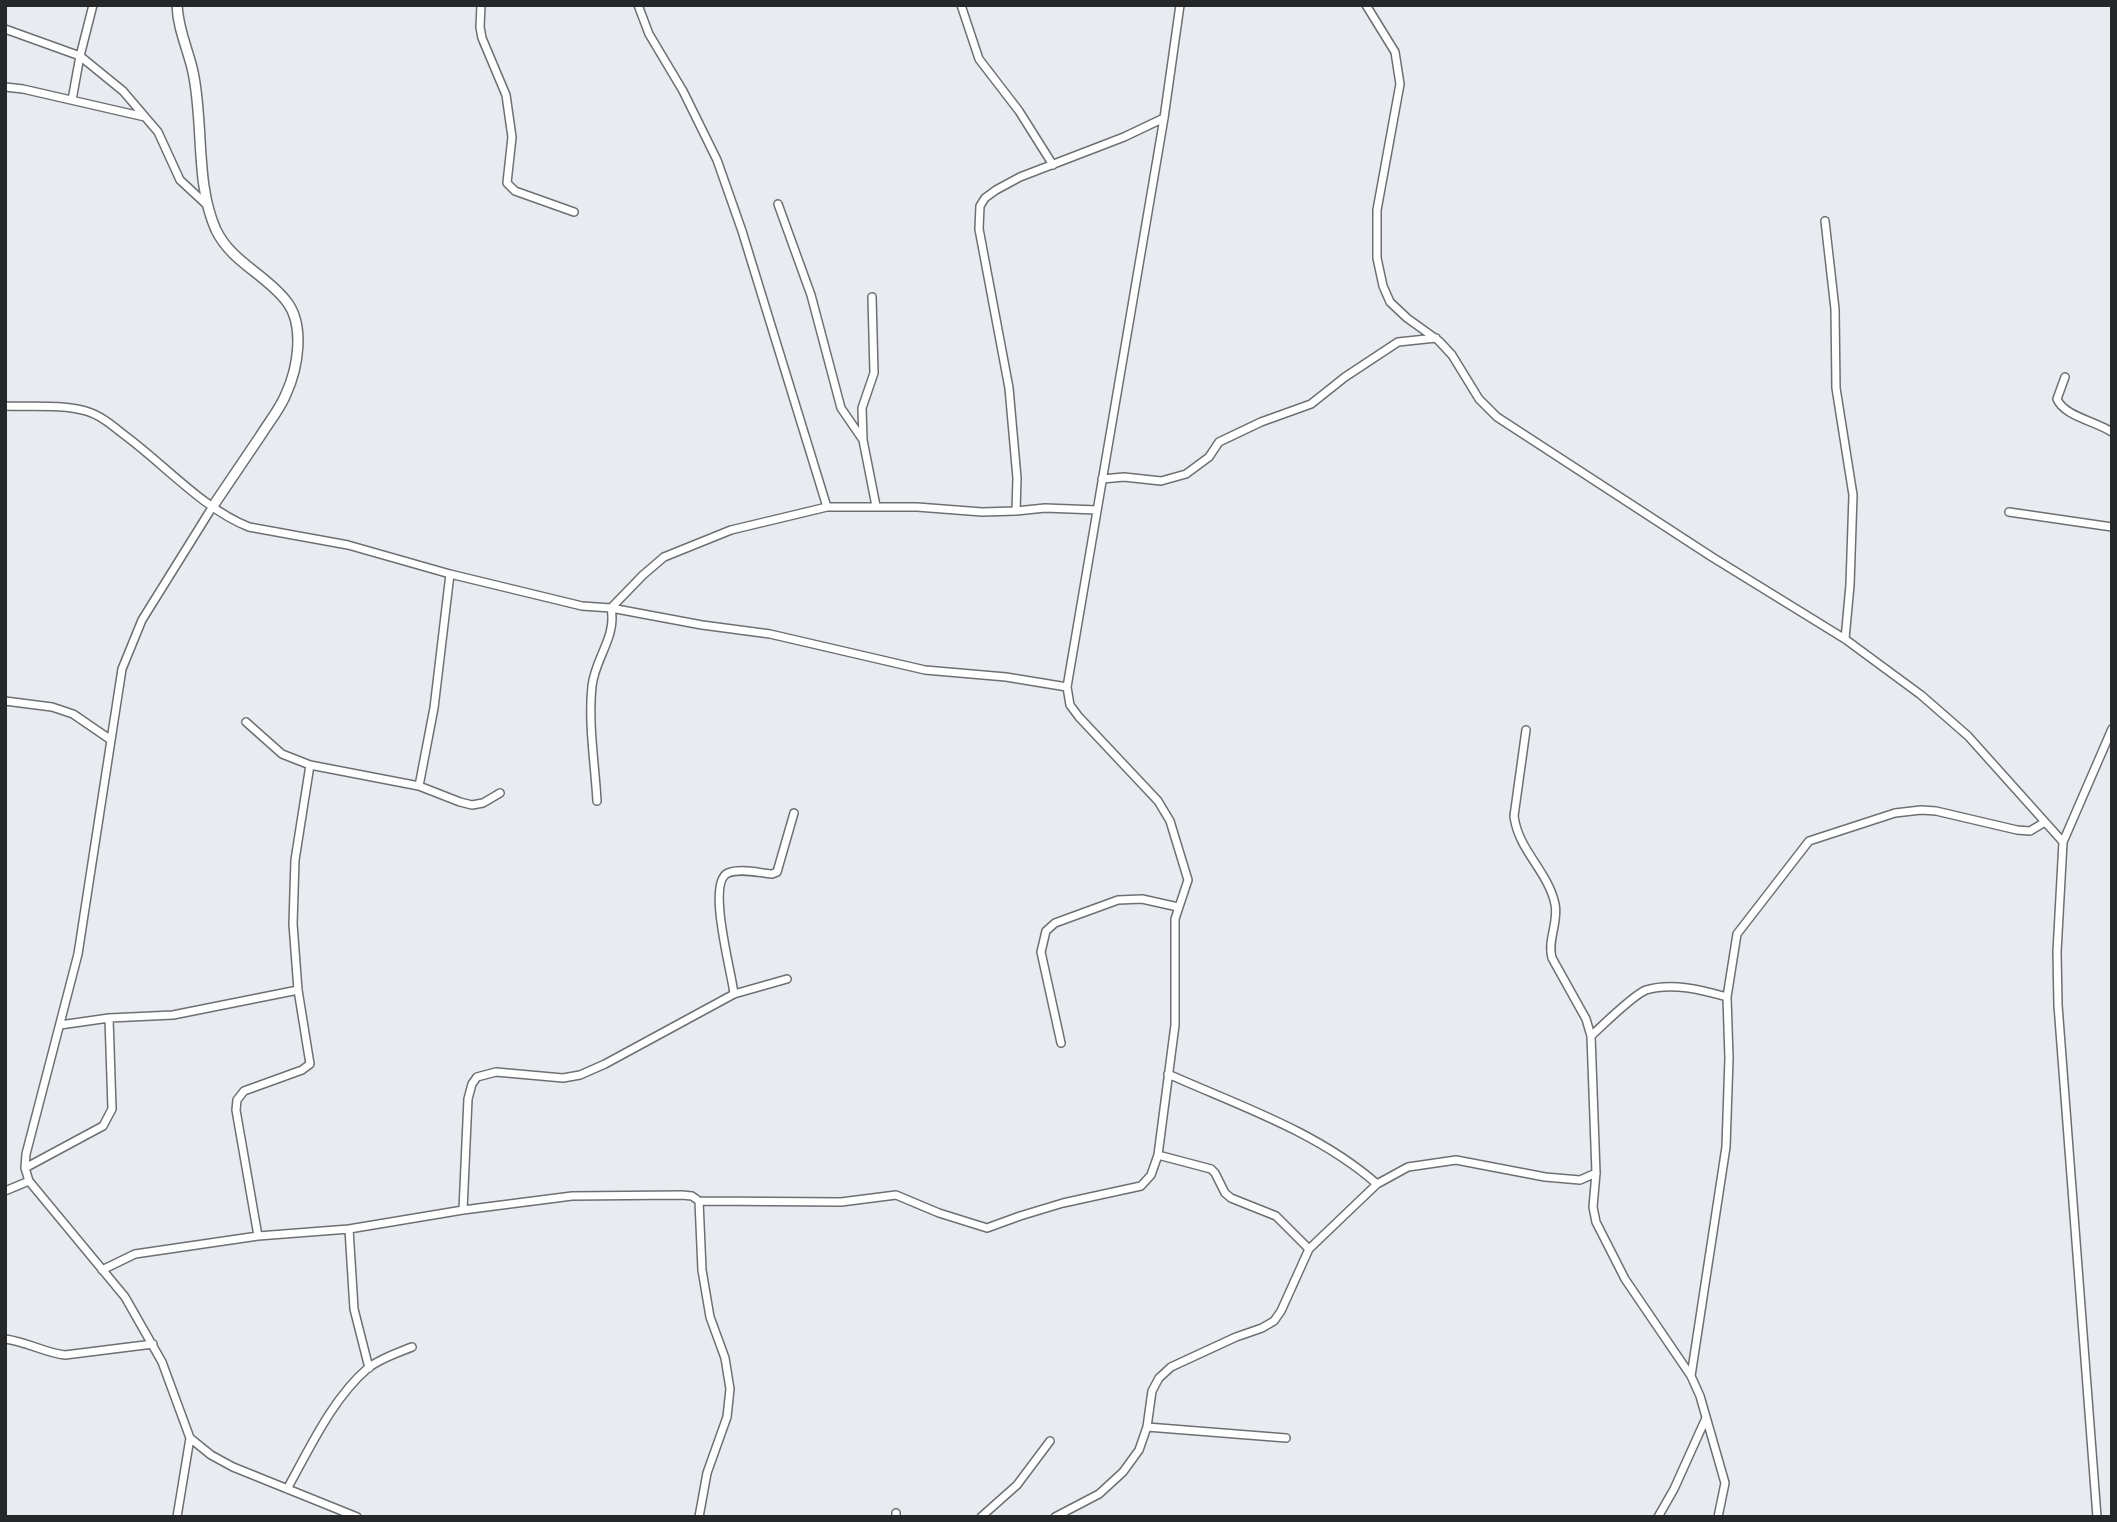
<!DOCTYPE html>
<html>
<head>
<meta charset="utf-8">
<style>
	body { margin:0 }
	#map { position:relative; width:2117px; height:1522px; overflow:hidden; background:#e8ecf0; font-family:Karla,sans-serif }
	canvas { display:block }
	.frame { position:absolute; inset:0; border:7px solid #262729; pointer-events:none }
</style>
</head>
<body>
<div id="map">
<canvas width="2117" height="1522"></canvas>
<div class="frame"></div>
</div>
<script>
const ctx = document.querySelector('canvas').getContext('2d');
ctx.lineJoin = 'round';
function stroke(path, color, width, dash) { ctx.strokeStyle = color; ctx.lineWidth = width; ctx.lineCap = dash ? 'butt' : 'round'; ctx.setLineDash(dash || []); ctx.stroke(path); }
const minor = new Path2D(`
	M481,5L480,27L482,38L506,95L512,137L507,183L515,191L574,212
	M638,5L649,34L683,91L717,160L742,231L827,507
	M961,5L979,59L1019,111L1053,165
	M1366,5L1395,52L1400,84L1377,210V258L1383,286L1390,302L1407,318L1439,341L1452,355L1479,399L1497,417L1712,557L1845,639L1921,695L1968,736L2063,842
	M5,29L80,56L123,91L158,132L180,180L207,205
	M5,87L23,89L145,117
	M72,100L80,56L93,5
	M778,204L811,295L841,408L863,440
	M1825,221L1835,309L1836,388L1853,495L1850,585L1845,639
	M872,297L874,373L862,408L863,440L876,506
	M2065,377L2057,399C2064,416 2095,421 2112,432
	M5,406C29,407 64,404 86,411C100,415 112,425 123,434C163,463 203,509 249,527L348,545L450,574L582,606L611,608L702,625L770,634L925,670L1006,677L1067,687
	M1102,479L1124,477L1161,481L1186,474L1209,457L1219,442L1261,422L1311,404L1345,377L1398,342L1436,338
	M213,506L142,620L122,669L78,954L26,1154L25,1168L29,1181L125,1297L162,1362L190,1438L211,1455L233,1467L357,1517
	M1016,511L1017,478L1009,388L979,229L980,206L985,198L996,190L1020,177L1124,137L1164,118
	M2009,512L2112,527
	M5,701L52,707L73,714L111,740
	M246,722L282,754L310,765L419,786L460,802L472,805L483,803L500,793
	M1526,730L1514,816C1518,850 1548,871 1555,904C1559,922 1547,940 1552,958L1586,1019L1591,1036L1596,1173L1593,1207L1596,1222L1625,1279L1691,1376L1700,1396L1725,1483L1718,1517
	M419,786L434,708L450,574
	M597,801C595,764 588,724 592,686C595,658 617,637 611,608L643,575L664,557L731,530L827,507H917L982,512L1016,511L1045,508L1097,510
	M734,994C732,973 706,882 728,873C740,868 759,873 772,874L777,872L794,813
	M60,1025L109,1018L173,1015L298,990
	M1591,1036C1603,1025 1633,995 1646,990C1672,982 1702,990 1727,997
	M1061,1043L1041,952L1046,931L1055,923L1118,900L1142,899L1178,907
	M1168,1074C1240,1106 1318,1132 1377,1184
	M1158,1155L1211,1169L1215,1173L1225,1193L1231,1198L1276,1216L1309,1249
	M25,1168L103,1126L112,1109L109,1018
	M5,1191L29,1181
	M699,1201L702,1270L710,1317L725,1358L730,1389L727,1417L707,1473L699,1517
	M463,1210L468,1099L472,1084L477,1077L496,1072L563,1078L580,1075L605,1064L734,994L787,979
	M349,1229L354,1309L369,1368
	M258,1236L236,1110L237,1100L244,1091L302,1070L310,1064L298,990L293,924L295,860L310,765
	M102,1270L135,1254L258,1236L349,1229L463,1210L572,1196L682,1195L692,1196L699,1201L841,1202L896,1195L939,1213L987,1228L1020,1216L1063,1203L1141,1186L1151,1175L1158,1155L1175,1025V919L1188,880L1170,821L1158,801L1079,717L1070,705L1067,687L1164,118L1180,5
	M5,1339C28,1342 45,1353 65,1355L153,1344
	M1691,1376L1726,1147L1729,1058L1727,997L1737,934L1809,841L1895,813L1921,810L1936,811L2017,830L2030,831L2045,822
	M1147,1427L1286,1438
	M287,1489C310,1448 332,1399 368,1368C381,1358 397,1353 412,1347
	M177,1517L190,1438
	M896,1517V1513
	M981,1517L1017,1485L1050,1441
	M1055,1517L1099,1494L1123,1472L1139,1450L1147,1427L1152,1391L1159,1378L1171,1367L1236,1337L1262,1328L1274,1321L1281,1311L1309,1249L1377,1184L1408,1167L1456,1160L1545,1177L1580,1180L1596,1173
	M1658,1517L1674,1489L1706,1418
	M2097,1517L2058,1005L2057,952L2063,842L2112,729`);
const tertiary = new Path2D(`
	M177,5C178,30 188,49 193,72C204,123 195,184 216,230C232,263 266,274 287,302C305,326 298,368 286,394C280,409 269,422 261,435C245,459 229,482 213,506`);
stroke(minor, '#6c7073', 10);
stroke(tertiary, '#6c7073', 12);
stroke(minor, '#fff', 7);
stroke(tertiary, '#fff', 9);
</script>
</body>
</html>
